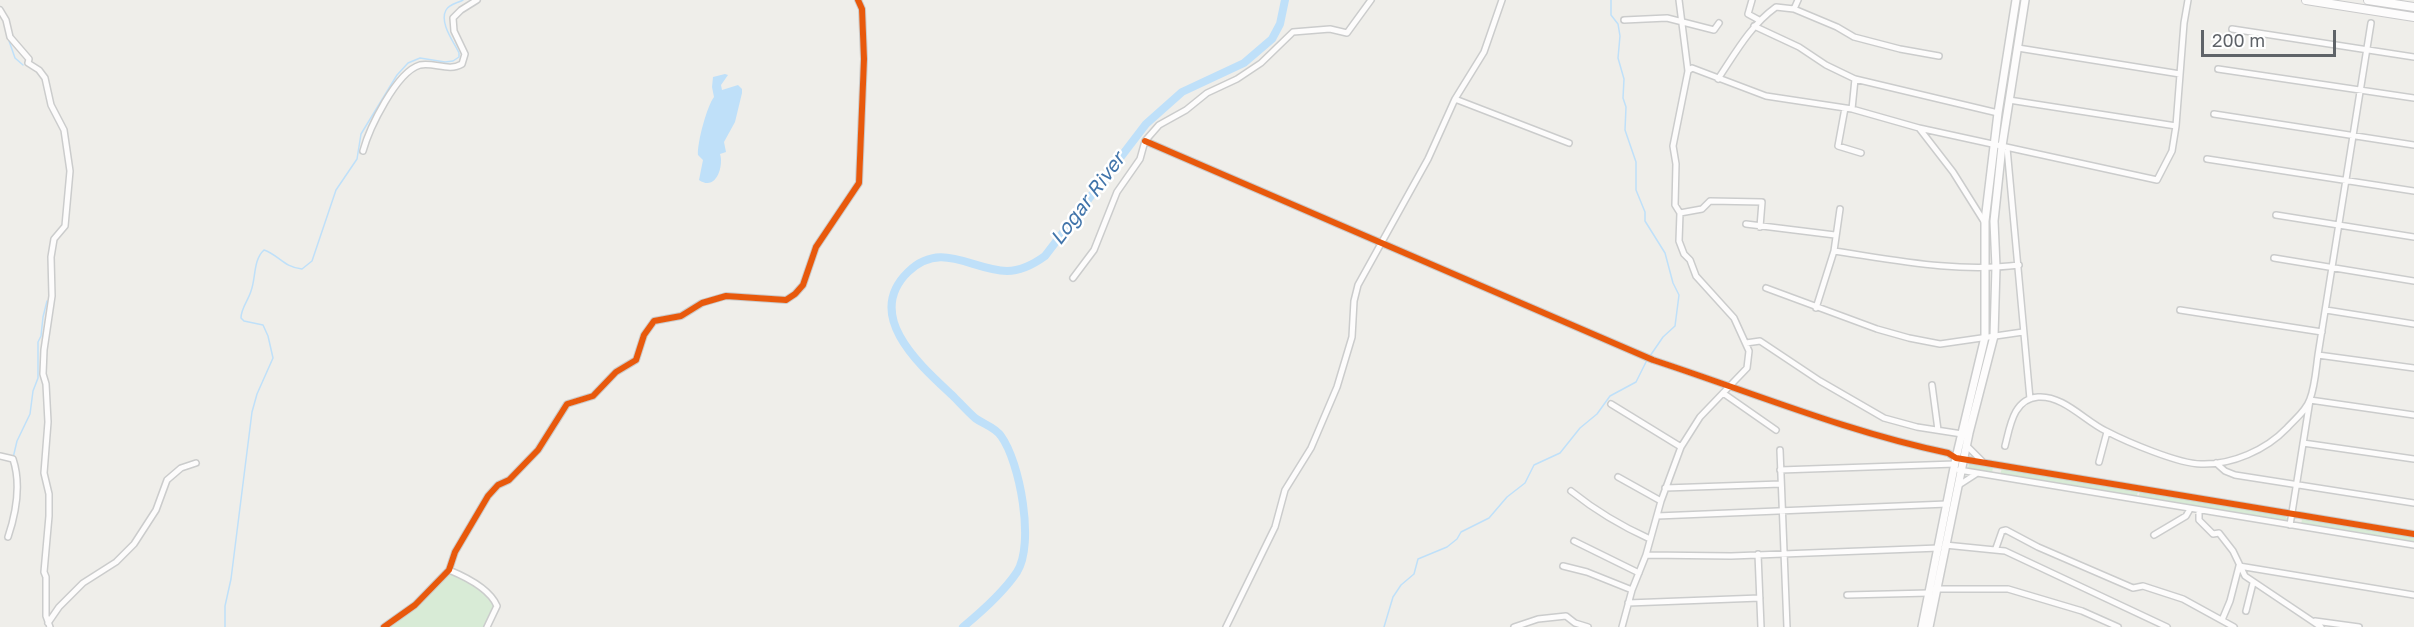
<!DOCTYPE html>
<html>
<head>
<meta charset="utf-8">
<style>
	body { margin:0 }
	#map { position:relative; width:2414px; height:627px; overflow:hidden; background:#efeeea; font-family:"Golos Text",sans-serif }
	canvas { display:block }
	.scale { position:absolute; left:2201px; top:30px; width:135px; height:27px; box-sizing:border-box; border:3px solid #5f6368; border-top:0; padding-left:8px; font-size:18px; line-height:21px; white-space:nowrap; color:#5f6368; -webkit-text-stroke:4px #fff; paint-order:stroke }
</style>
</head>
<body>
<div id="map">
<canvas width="2414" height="627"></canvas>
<div class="scale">200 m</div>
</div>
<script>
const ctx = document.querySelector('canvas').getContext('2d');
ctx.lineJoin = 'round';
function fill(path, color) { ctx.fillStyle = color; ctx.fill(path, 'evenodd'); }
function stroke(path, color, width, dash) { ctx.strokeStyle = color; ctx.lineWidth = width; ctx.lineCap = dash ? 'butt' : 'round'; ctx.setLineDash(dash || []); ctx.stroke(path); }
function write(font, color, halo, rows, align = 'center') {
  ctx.font = font + ' "Golos Text",sans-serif'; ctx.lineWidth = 5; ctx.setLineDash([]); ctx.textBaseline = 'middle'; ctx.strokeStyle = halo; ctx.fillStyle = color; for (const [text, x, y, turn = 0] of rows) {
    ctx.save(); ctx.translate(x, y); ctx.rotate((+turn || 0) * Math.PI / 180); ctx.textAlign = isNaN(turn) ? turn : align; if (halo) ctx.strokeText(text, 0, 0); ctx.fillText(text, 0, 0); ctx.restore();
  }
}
fill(new Path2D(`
	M1969,463L1993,467L1992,473L1968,469Z
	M2002,468L2138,492L2136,498L2000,475Z
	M2140,492L2285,516L2288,520L2286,522L2138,498Z
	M2302,519L2414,536V543L2301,525Z
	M449,570L485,590L497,606L487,627H384L415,605Z`), '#d8ebd6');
fill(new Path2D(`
	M725,74L728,75L721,85L722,90L738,85L742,89V93L735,122L724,142L726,152L720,154C724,166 716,192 699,180L703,160L698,155C697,143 707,106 714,97L712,87L713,77Z`), '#bfe0f9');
stroke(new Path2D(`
	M1611,0V15L1618,24L1620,36L1618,58L1624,79L1623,98L1626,107L1625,130L1636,162V190L1645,212V221L1665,253L1673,283L1679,295L1675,326L1663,337L1650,356
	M8,38L15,58L23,65
	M13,458L17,441L30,414L33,391L38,378V342L41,336L43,317L47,301
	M225,627V606L231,579L252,412L257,394L273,358L268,336L263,325L244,321L241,318C241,308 248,301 251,291C256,278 253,260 264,250C279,255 283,267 302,269L312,261L336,190L357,159L361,134L397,75L408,63L420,58L445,62L453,61L459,57V53C454,42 439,23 446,10C449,4 458,3 463,0
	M1384,627L1393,597L1401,585L1414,574L1418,559L1447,547L1457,539L1461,532L1489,518L1507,497L1525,483L1534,465L1560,453L1580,428L1597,414L1610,396L1636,382L1647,360`), '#bfe0f9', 1.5);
stroke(new Path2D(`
	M963,627C980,613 1005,590 1017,572C1035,544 1020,462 1001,436C995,427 983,424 975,418C967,411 960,403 952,395C921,366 863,316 908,272C941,240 971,270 1007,271C1021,271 1034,264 1045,256L1146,124L1182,92L1244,63L1272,39L1280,24L1285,0`), '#bfe0f9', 8);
const minor = new Path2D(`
	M1752,0L1748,14L1759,20
	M1794,9L1798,0
	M0,10L6,20L10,37L29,59L28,63L39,70L45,78L51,105L64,130L70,171L65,226L54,239L51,257L52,296L44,350L43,374L46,384L48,422L44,473L49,494V516L44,572L46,577V616L50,627
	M1624,20L1667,18L1714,30L1719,23
	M1754,26L1799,47L1826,65L1855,79L1998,113
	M2232,29L2414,57
	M2018,48L2180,74
	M2218,69L2414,98
	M1688,71L1692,68L1766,96L1852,109L1919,128L1953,172L1985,223
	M1718,79C1736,52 1750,26 1776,7L1794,9L1837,27L1854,37L1900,49L1939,56
	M1455,99L1569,143
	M2009,100L2176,126
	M1845,108L1838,146L1861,153
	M1852,109L1855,79
	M2214,114L2414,145
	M1919,128L2157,180L2172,151L2176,126L2184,23L2188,0
	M1145,141L1653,360C1751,392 1847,432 1948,453L1956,458L2414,534
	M2007,148L2030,399
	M363,151C369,129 396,72 420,65C434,62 449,72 462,64L465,54L454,31L453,18L461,10L477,0
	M2207,159L2414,191
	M1680,213L1702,209L1710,201L1762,202L1760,227
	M2276,215L2414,237
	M1746,224L1835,235
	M1834,251L1840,209
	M2274,258L2414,281
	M1073,278L1094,250L1117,192L1140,159L1145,141L1159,125L1186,110L1207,93L1237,79L1261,63L1293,32L1330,29L1347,33L1371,0
	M1766,288L1877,329L1909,338L1940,344L2023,332
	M1816,308L1834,251C1895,260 1957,273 2019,265
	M2180,310L2322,332
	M2326,310L2414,324
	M1746,343L1760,341L1820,381L1884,418L1917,427L1962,434
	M2318,355L2414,368
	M1932,385L1938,430
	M1723,393L1776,430
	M1611,404L1681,447
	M2303,443L2414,459
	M1966,445L1982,461
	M2005,446C2010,427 2013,399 2038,397C2063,395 2085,421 2106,431C2127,442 2179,464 2201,464C2232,465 2266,450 2287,428C2295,419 2306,411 2310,399C2315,386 2316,369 2318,355L2371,23
	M1780,450L1787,627
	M0,456L13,459C21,483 16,513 8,537
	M2099,462L2107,432
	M2216,463L2225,471L2235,475L2414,503
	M1780,470L1955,464
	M1959,470L2414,545
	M1618,477L1661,501
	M1959,485L1976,474
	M1665,488L1781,484
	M1571,491C1596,511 1621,526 1650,539
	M2199,511V520L2213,534L2219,533L2233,551L2245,576L2321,627
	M1657,516L1947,504
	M2290,525L2310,400L2414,415
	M2154,535L2186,516L2190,509
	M1574,541L1639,573
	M1945,545L2005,551L2167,627
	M1996,548L2002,531L2006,530L2038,547L2133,588L2143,586L2183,599L2234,627
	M1758,554L1761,627
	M1646,555L1731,556L1939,548
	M1563,566L1587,572L1632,590
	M2239,566L2414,595
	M449,570C466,577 490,589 497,606L487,627
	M1935,589H2008L2082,611L2118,627
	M1847,595L1929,593
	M1628,603L1760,598
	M2246,611L2253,583
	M2222,620L2230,601L2239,566
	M2315,621L2359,627
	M48,623L59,607L83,583L116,562L134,544L156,510L167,480L181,468L196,463
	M384,627L415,605L449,570L455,552L488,496L498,485L509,480L538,450L567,404L593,396L616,372L636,360L644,335L654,321L681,316L702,303L726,296L786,300L795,294L803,285L816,247L859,183L864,59L862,9L858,0
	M1226,627L1275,527L1285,490L1311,448L1337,387L1352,337L1354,301L1358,285L1428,159L1455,99L1484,52L1502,0
	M1514,627L1538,619L1566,616L1575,623L1588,627
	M1622,627L1632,590L1646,555L1661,501L1681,447L1700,417L1747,368L1749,351L1734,318L1696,276L1690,260L1684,254L1679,241L1680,213L1675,205L1676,164L1673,146L1688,71L1679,0`);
const tertiary = new Path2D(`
	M1922,627L1956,458L1985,337V221L1998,113L2016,0
	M1929,627L1969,433L1994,336L1996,267L1994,221L2002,146L2025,0`);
const secondary = new Path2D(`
	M2306,0L2414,17
	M2368,0L2414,7`);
stroke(minor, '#cbcccc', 8);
stroke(tertiary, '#cbcccc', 10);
stroke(secondary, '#cacacb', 10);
stroke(minor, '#fdfcfc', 5);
stroke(tertiary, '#fdfcfc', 7);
stroke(secondary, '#fdfcfc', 8);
stroke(new Path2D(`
	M1145,141L1653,360C1751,392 1847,432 1948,453L1956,458L2414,534
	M384,627L415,605L449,570L455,552L488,496L498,485L509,480L538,450L567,404L593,396L616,372L636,360L644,335L654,321L681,316L702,303L726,296L786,300L795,294L803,285L816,247L859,183L864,59L862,9L858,0`), '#e8590c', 6);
write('italic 20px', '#4174aa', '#fff', [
	["Logar River",1088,199,-53]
]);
</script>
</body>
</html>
